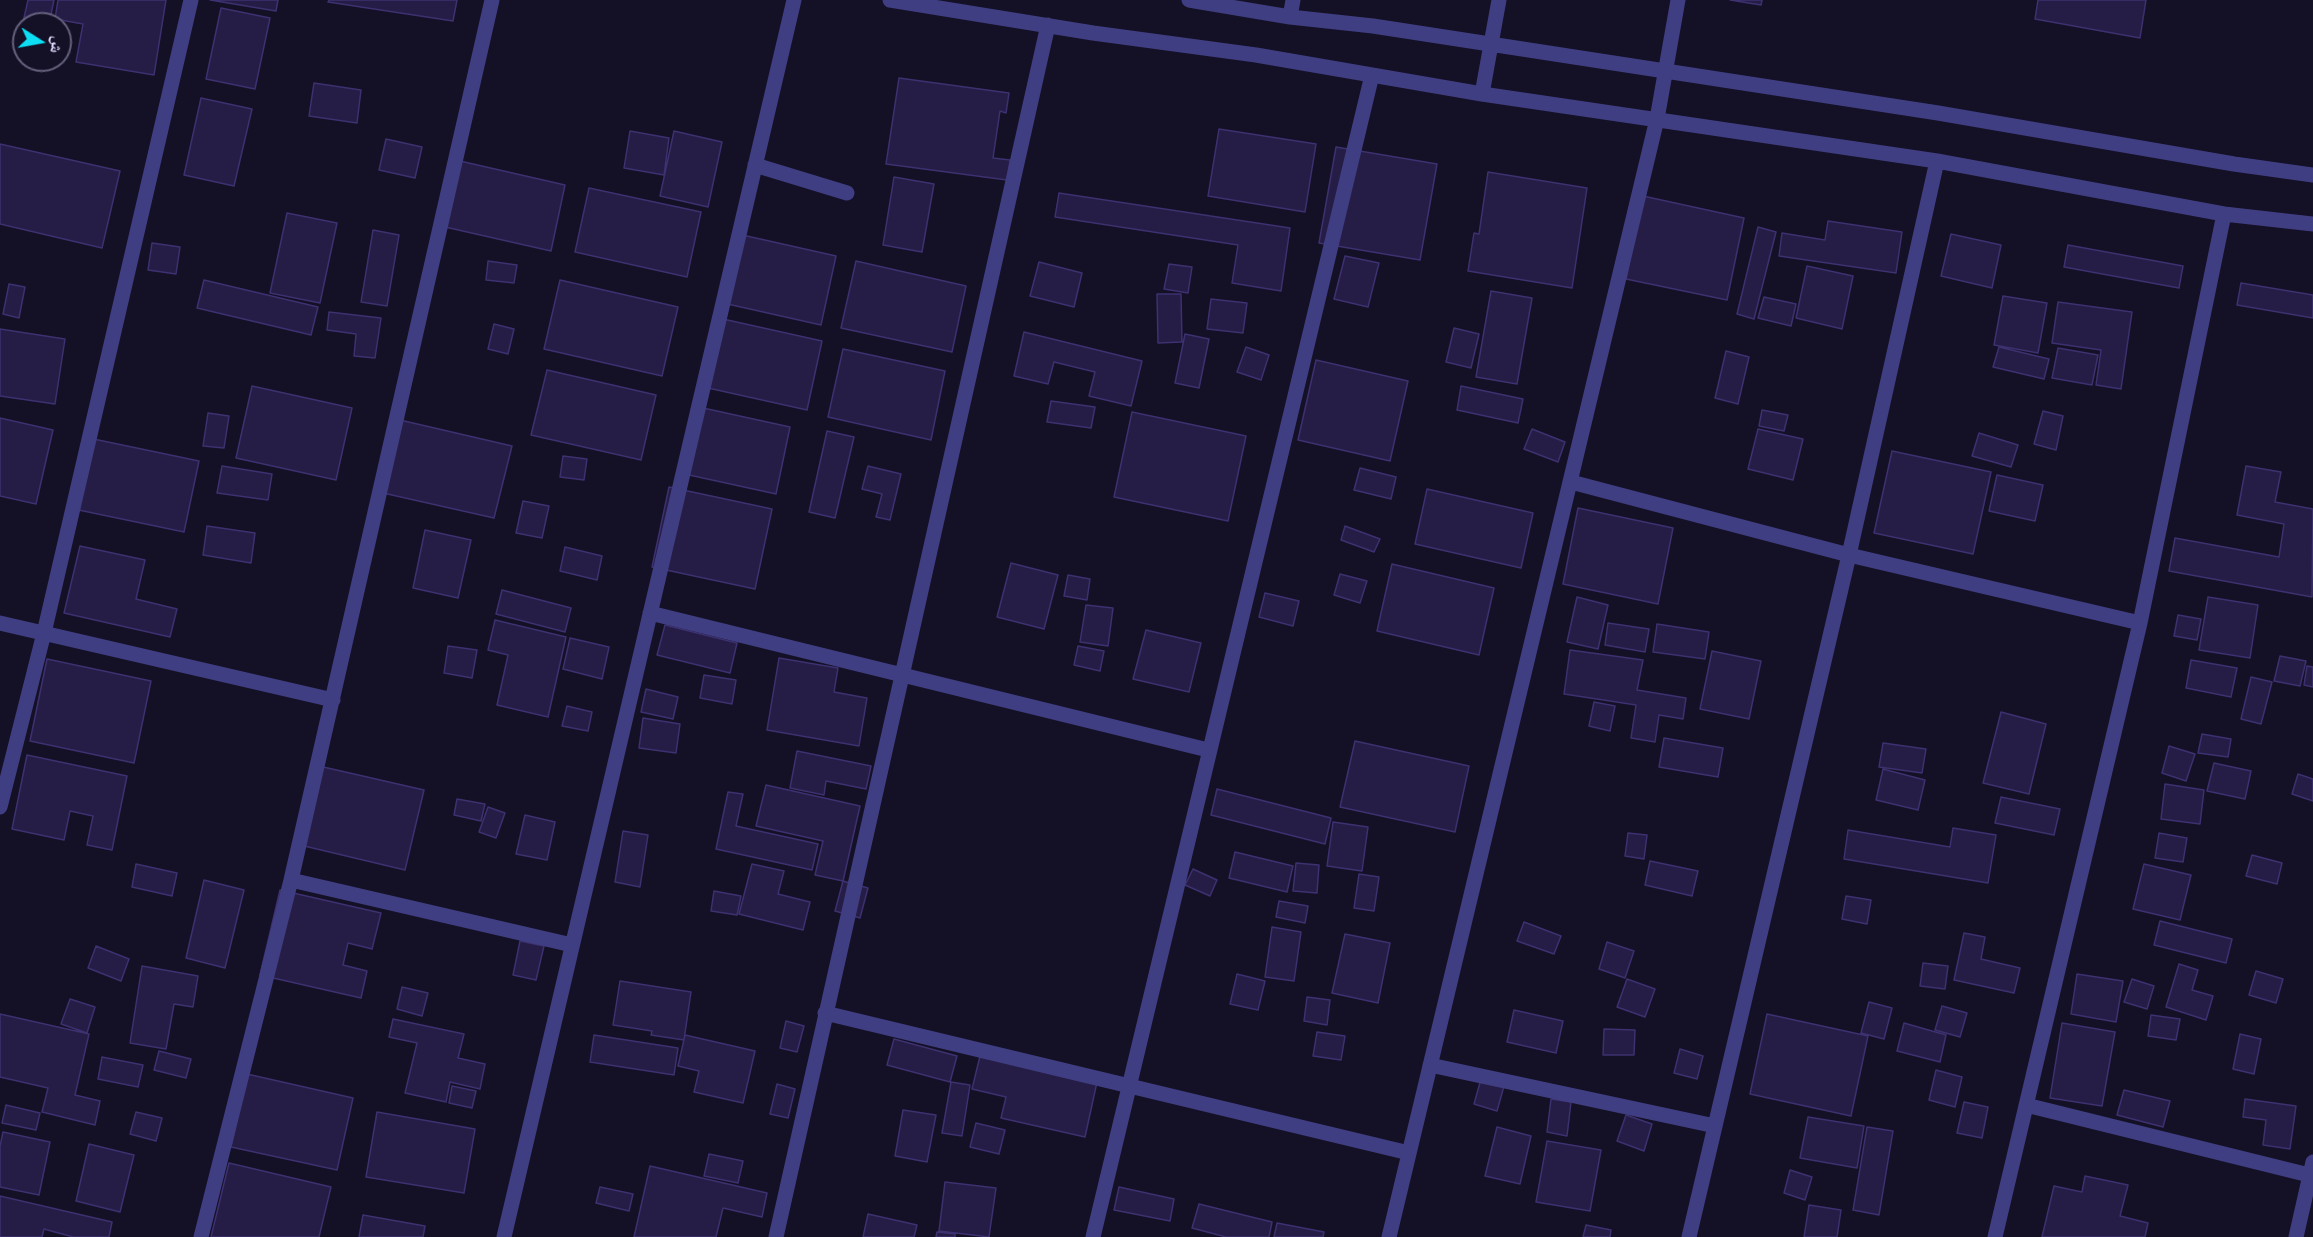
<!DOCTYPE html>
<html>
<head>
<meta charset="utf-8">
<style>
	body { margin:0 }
	#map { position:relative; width:2313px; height:1237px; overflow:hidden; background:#141026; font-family:"Exo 2","Noto Naskh Arabic",sans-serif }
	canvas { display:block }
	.north { position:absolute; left:12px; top:12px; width:60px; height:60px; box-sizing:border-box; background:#141026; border:2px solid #64607c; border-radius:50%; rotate:101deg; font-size:16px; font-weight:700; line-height:24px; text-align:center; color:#dbd7fd }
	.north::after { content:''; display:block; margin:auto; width:21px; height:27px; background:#0ddef3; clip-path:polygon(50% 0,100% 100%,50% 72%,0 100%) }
</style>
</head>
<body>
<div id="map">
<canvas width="2313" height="1237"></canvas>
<div class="north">ش</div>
</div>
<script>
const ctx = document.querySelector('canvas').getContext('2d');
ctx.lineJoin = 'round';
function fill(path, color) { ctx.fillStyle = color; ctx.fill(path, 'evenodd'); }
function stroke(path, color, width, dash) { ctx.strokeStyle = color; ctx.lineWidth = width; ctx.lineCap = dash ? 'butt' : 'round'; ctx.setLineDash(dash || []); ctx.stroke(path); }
const building = new Path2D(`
	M28,0H54L49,24H24V54L16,53Z
	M58,0H166L154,75L76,62L83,24L55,19Z
	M210,0H278L276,11Z
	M329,0H457L453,21L328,2Z
	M1730,0H1762L1761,5Z
	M2038,0H2146L2140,38L2035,19Z
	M221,8L270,18L255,89L206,79Z
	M899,78L1009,93L1006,113L1000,111L993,158L1010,160L1007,180L886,164Z
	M314,83L361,90L357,123L309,116Z
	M201,98L252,109L234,186L184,175Z
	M1219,129L1316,144L1305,212L1208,196Z
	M630,131L669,138L664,175L624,168Z
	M674,131L722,142L708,207L660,196Z
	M386,139L422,147L415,178L379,170Z
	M0,144L120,171L102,248L0,224Z
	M1336,147L1437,164L1420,260L1319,243Z
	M460,161L565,185L551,251L445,227Z
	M1488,172L1587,188L1572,288L1468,271L1474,233L1479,234Z
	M894,177L934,184L922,252L883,245Z
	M589,188L701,212L687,277L575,252Z
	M1059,193L1290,228L1281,291L1232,283L1238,245L1055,217Z
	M1643,196L1744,218L1727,300L1626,279Z
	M287,213L337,223L320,303L270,293Z
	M1828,221L1902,232L1896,273L1779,256L1782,233L1825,240Z
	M1758,227L1776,232L1754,319L1737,314Z
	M373,230L399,235L387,306L361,302Z
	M738,234L836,256L821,325L723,303Z
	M1951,234L2001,245L1992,288L1941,276Z
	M152,243L180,247L176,274L148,270Z
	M2068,245L2183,266L2179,288L2064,267Z
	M1345,256L1379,263L1368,307L1334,299Z
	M488,261L517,265L514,283L486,280Z
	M856,261L966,286L952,352L841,328Z
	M1039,262L1082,273L1074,307L1030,296Z
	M1169,264L1192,267L1188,293L1164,289Z
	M1807,266L1853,276L1842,329L1796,318Z
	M204,280L318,307L311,335L197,308Z
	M560,280L678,307L662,376L544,349Z
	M2241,283L2313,295V318L2237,305Z
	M9,284L25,287L19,318L3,314Z
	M1491,291L1532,298L1517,384L1476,377Z
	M1157,294H1181L1182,342L1158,343Z
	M2003,296L2047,303L2038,353L1994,345Z
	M1764,297L1796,304L1791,326L1758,318Z
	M1211,299L1247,303L1243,333L1207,329Z
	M2058,302L2132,312L2121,389L2096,385L2101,350L2052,343Z
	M329,312L381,318L375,358L354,356L356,334L327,330Z
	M723,319L822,341L807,410L708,388Z
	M494,324L514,329L508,354L488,349Z
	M1454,328L1479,334L1471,368L1446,362Z
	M0,329L65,339L55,404L0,396Z
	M1024,332L1142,361L1131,406L1089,396L1095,372L1054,362L1048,384L1014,376Z
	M1185,334L1209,339L1199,388L1175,383Z
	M1246,347L1269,355L1261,380L1237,372Z
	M1999,347L2049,359L2044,379L1993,367Z
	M2058,348L2098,355L2092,385L2052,378Z
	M843,349L945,371L931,440L828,417Z
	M1726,351L1749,357L1738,404L1715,398Z
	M1316,360L1408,381L1390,461L1298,440Z
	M547,370L656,395L641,460L531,435Z
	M252,386L352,408L336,480L236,458Z
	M1461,386L1523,399L1518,423L1457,410Z
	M1051,401L1095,407L1091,428L1047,422Z
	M694,406L790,427L776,494L680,473Z
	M1762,410L1788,415L1784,431L1759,426Z
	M2043,411L2063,416L2056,450L2034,444Z
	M1132,412L1246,436L1228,521L1114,497Z
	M208,413L229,416L224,448L203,446Z
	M0,418L53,430L36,504L0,496Z
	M400,420L512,446L494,518L383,493Z
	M1532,429L1565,442L1558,462L1524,449Z
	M1758,429L1803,439L1793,480L1748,469Z
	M827,431L854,437L835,518L809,512Z
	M1979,433L2018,445L2011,467L1972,456Z
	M84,437L199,461L184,532L69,508Z
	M1892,451L1991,472L1973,554L1874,533Z
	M563,456L587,459L584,480L560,477Z
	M222,466L272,474L268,500L217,493Z
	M868,466L901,474L890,520L876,517L882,494L862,489Z
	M2246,466L2281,472L2275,502L2313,509L2312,597L2169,571L2175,538L2279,557L2284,524L2237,515Z
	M1360,468L1396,477L1391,499L1354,490Z
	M1997,475L2043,485L2035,521L1989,511Z
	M669,487L772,509L755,589L652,567Z
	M1427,489L1533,513L1521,568L1415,544Z
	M523,501L549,506L542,538L516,533Z
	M1578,508L1673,528L1658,604L1563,584Z
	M207,526L255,533L251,563L203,555Z
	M1345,526L1380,539L1374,552L1341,540Z
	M425,530L471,540L458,598L413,588Z
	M80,546L145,560L136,599L177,609L170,637L64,613Z
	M565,547L602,556L597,580L560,571Z
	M1011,563L1058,575L1044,629L997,617Z
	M1392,564L1494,588L1479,655L1377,631Z
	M1340,574L1367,581L1360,603L1334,595Z
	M1068,575L1090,579L1087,600L1064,596Z
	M502,590L571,608L565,632L496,614Z
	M1265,593L1299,601L1293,626L1259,617Z
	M1577,597L1608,605L1598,649L1567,642Z
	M2208,597L2258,605L2250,658L2199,650Z
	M1086,605L1113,608L1108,646L1080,642Z
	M2178,615L2201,619L2197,640L2174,636Z
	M495,620L566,637L548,717L497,705L508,655L488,650Z
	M1608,623L1649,629L1645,652L1605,645Z
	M1657,624L1709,632L1705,659L1653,652Z
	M665,625L737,643L730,673L657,655Z
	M1146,630L1201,643L1189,692L1133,679Z
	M570,638L609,647L602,679L563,669Z
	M448,646L477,650L472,678L444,673Z
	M1078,646L1104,651L1100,671L1074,665Z
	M1570,650L1643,660L1637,690L1686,698L1683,719L1659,715L1655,742L1631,738L1636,705L1564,694Z
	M1712,651L1761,661L1749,719L1700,709Z
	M2280,656L2306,661L2300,686L2274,681Z
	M779,658L838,668L834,692L867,698L859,746L767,730Z
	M47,659L151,681L134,763L30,741Z
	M2191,660L2237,668L2231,697L2186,688Z
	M2307,666L2313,667V687L2304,685Z
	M704,675L736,680L732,704L700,698Z
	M2251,677L2272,682L2261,724L2241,719Z
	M646,689L678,697L673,719L641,712Z
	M1594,702L1615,706L1610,731L1589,726Z
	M567,706L592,712L588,731L562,726Z
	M2001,712L2046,724L2029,794L1983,783Z
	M643,718L680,724L676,753L639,748Z
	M2202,734L2231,739L2228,757L2198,753Z
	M1664,738L1723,748L1718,777L1659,767Z
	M1355,741L1469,766L1455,832L1340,807Z
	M1883,743L1926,749L1922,773L1879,767Z
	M2169,746L2195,754L2186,781L2162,773Z
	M797,751L871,766L866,789L826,781L824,795L790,788Z
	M27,755L127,776L112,850L87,845L93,816L70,811L64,840L12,829Z
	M2214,763L2251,771L2245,799L2207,791Z
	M319,766L424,790L405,870L300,845Z
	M1883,769L1925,780L1918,810L1876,800Z
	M2298,774L2313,779V801L2292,794Z
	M2165,784L2204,790L2200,824L2161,819Z
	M766,785L860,806L843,881L815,875L823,841L756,826Z
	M1217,789L1331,818L1325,844L1211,815Z
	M728,792L743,794L736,826L818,844L812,870L716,849Z
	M2001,797L2060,809L2054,835L1995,823Z
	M457,799L485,804L481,821L454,815Z
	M488,807L505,813L496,838L479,832Z
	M525,815L555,822L547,860L516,854Z
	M1333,822L1368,827L1362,871L1327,866Z
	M1953,828L1996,835L1988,883L1844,859L1848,830L1950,847Z
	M623,831L648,835L640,887L615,882Z
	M1628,833L1647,835L1644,859L1625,856Z
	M2159,833L2187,838L2183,862L2155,858Z
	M1235,852L1293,866L1287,892L1229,878Z
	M2252,855L2282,863L2277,884L2246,876Z
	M1650,861L1698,871L1692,896L1645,885Z
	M1296,863L1319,865L1317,893L1293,891Z
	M136,864L177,873L172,896L132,887Z
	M752,864L784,871L778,894L810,902L803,930L739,914Z
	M2144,864L2191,875L2180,920L2133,909Z
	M1193,869L1217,880L1210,896L1185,885Z
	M1359,874L1379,877L1374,911L1354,908Z
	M204,880L244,890L225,968L186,958Z
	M843,881L868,888L860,918L835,911Z
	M280,890L381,913L372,949L348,943L343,965L367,971L361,998L260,975Z
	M714,891L741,896L737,915L711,911Z
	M1846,896L1871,900L1867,924L1842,919Z
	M1279,901L1308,906L1305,923L1276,917Z
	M2160,921L2232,939L2226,963L2154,945Z
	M1524,922L1561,936L1554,954L1517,941Z
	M1272,927L1301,932L1294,981L1265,977Z
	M1964,933L1985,937L1981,959L2020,968L2014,993L1954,980Z
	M1345,934L1390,943L1378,1003L1332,993Z
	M520,941L544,946L536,980L513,975Z
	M1607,942L1634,951L1625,978L1599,969Z
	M96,946L129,959L121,981L88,968Z
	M1923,963L1948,966L1945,989L1920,986Z
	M2179,964L2198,970L2192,990L2213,996L2206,1020L2166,1007Z
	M142,966L198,976L193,1007L174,1004L166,1049L130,1043Z
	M2256,971L2283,979L2276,1003L2249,995Z
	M1237,974L1265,981L1258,1010L1230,1004Z
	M2077,974L2123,981L2116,1022L2071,1014Z
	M1627,979L1655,989L1645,1017L1617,1007Z
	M2132,979L2154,986L2147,1009L2124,1002Z
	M620,981L691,992L684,1040L651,1035L652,1031L613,1025Z
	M402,987L428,993L422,1016L397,1009Z
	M1307,997L1330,1000L1327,1025L1304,1021Z
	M70,999L95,1007L87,1033L61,1024Z
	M1869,1002L1892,1008L1884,1039L1861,1033Z
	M1942,1006L1967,1013L1960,1037L1935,1030Z
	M1514,1010L1563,1021L1556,1053L1507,1042Z
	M0,1014L89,1034L75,1095L100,1101L95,1125L42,1112L48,1088L0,1077Z
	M1767,1014L1868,1036L1851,1116L1750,1094Z
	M2151,1015L2180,1019L2176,1040L2148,1036Z
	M393,1019L464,1034L458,1058L485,1064L480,1089L450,1082L446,1102L405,1093L417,1043L389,1037Z
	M786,1021L804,1026L797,1052L780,1048Z
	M1904,1023L1946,1035L1940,1062L1897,1051Z
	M2062,1023L2115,1032L2102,1106L2050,1098Z
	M1604,1029L1635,1030L1634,1055H1603Z
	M1317,1032L1345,1036L1341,1060L1313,1056Z
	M2240,1034L2261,1039L2254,1074L2233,1069Z
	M594,1035L678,1048L674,1075L590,1062Z
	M685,1035L755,1051L743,1103L694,1092L699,1071L678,1066Z
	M894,1039L957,1056L950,1082L887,1065Z
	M1680,1049L1703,1056L1697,1079L1674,1073Z
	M159,1051L191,1059L186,1078L154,1070Z
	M980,1056L1097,1082L1085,1137L1001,1118L1006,1097L972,1089Z
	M102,1057L143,1065L138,1087L98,1079Z
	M1936,1070L1962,1077L1955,1107L1929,1100Z
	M247,1074L353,1098L337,1170L231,1147Z
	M1481,1079L1504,1086L1497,1111L1474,1104Z
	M951,1082L970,1085L962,1136L942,1133Z
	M777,1084L795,1089L788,1118L770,1114Z
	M452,1086L476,1091L472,1108L449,1103Z
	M2124,1090L2170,1101L2163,1127L2117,1115Z
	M1551,1099L1571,1102L1567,1136L1547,1132Z
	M2245,1099L2296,1106L2290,1149L2263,1145L2266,1120L2243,1117Z
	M1964,1102L1988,1107L1982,1138L1957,1133Z
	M6,1105L40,1113L36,1130L2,1123Z
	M903,1110L936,1115L927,1162L895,1156Z
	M136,1112L162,1118L156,1141L130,1134Z
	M377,1112L475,1129L464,1193L366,1177Z
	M1626,1115L1652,1124L1644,1151L1617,1141Z
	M1808,1117L1864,1126L1857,1168L1800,1158Z
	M976,1123L1005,1130L999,1154L970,1147Z
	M1497,1127L1531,1136L1520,1184L1485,1176Z
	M1867,1127L1893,1131L1879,1215L1853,1210Z
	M3,1132L50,1142L39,1195L0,1187V1146Z
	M1547,1141L1601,1150L1590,1211L1536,1202Z
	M89,1144L134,1155L120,1212L76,1201Z
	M709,1154L743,1161L738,1183L704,1176Z
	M229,1163L331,1187L319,1237H211Z
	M650,1166L767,1193L762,1217L723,1208L716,1237H634Z
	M1790,1170L1812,1177L1805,1200L1784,1193Z
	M2085,1176L2128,1185L2120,1216L2148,1223L2145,1237H2042L2054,1186L2082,1192Z
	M945,1182L996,1188L989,1237L939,1231Z
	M600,1187L633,1194L629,1211L596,1203Z
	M1119,1187L1174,1199L1170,1221L1114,1210Z
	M0,1196L112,1222L109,1237H73L44,1229L42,1237H0Z
	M1199,1204L1272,1222L1269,1237H1226L1192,1228Z
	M1809,1205L1841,1210L1837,1237H1804Z
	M868,1214L917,1225L914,1237H863Z
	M363,1215L425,1226L423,1237H359Z
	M1277,1223L1324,1232L1323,1237H1274Z
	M1586,1225L1611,1230L1610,1237H1583Z
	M937,1232L955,1234V1237H936Z`);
fill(building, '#251d46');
stroke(building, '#3d3170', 1.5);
stroke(new Path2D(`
	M890,0L1093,33L1256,55L1482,94L1937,161L2224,214L2313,224
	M1189,0L1290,17L1373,26L1938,113L2234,164L2313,175
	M1290,17L1293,0
	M1482,94L1499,0
	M755,165L847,193
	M1571,482L1849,555L2140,623
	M650,613L1208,750
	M0,623L333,700
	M0,807L44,633L191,0
	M291,880L572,945
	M825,1013L1409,1153
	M1430,1065L1715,1126
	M2026,1105L2313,1176
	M201,1237L291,880L492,0
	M504,1237L794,0
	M776,1237L1048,25
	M1093,1237L1372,75
	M1389,1237L1657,119L1678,0
	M1689,1237L1849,555L1937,161
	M1995,1237L2140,623L2224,214
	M2296,1237L2313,1162`), '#403e82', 15);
</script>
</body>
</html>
